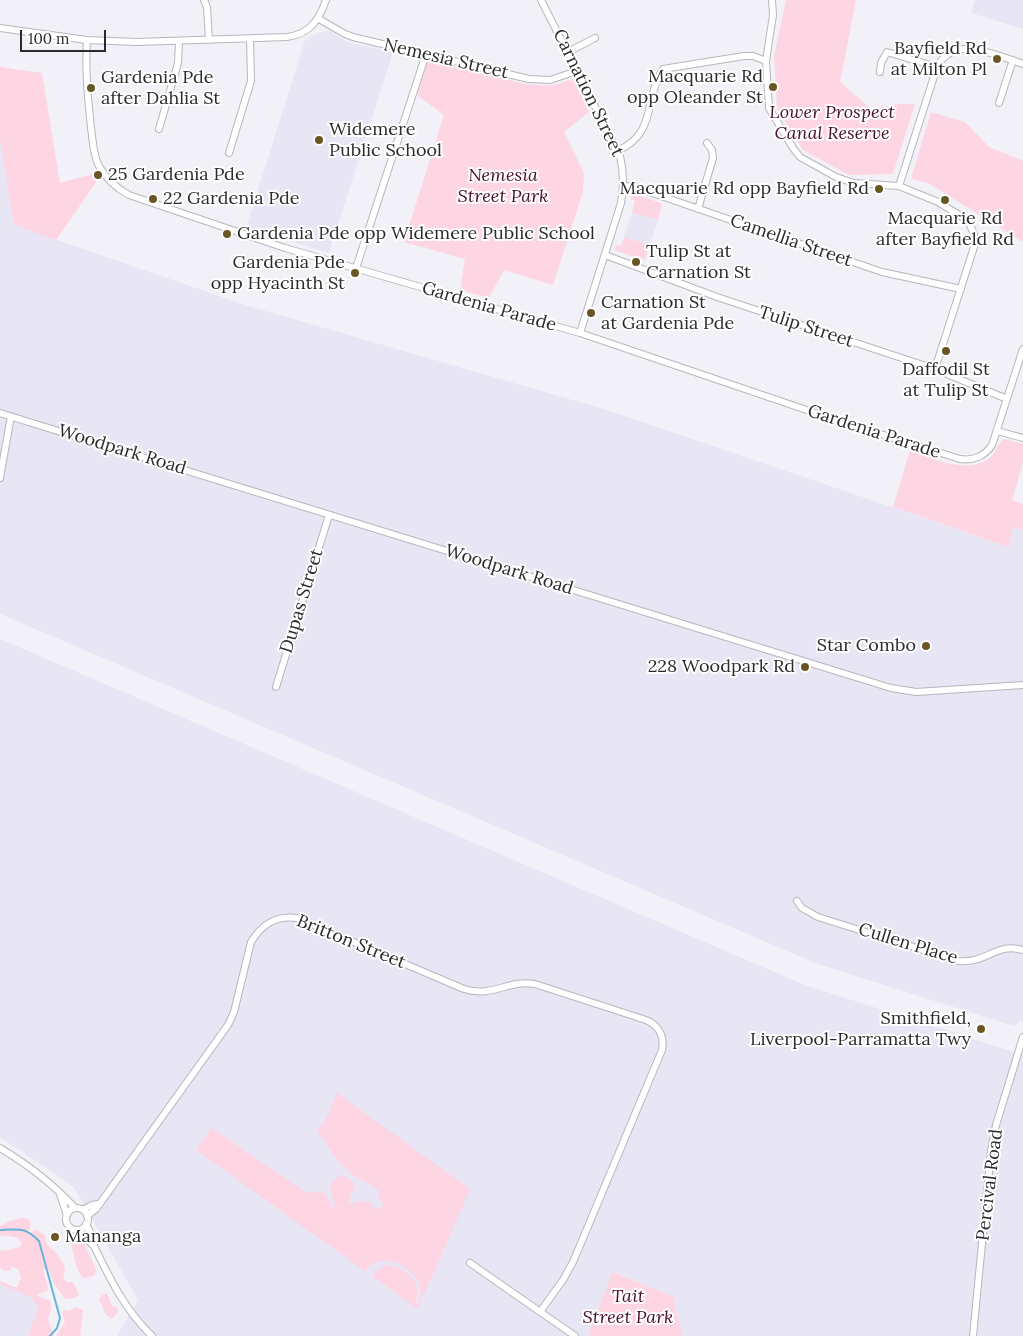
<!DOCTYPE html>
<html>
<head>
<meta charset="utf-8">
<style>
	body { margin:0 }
	#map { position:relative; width:1023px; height:1336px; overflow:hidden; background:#f2f1f8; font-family:Lora,serif }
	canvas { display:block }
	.scale { position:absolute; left:20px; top:30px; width:86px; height:22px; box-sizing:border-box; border:2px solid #2b2b2e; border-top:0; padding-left:6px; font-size:15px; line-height:18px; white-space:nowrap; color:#2b2b2e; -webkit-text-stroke:4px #fff; paint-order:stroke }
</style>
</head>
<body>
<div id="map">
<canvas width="1023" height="1336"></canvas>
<div class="scale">100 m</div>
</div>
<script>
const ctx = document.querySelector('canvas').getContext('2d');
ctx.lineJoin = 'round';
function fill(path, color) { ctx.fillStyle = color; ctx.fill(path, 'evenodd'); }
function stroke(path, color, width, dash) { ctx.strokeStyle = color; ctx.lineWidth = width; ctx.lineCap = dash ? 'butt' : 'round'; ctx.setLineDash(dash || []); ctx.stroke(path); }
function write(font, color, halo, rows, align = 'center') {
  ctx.font = font + ' Lora,serif'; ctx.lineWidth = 4; ctx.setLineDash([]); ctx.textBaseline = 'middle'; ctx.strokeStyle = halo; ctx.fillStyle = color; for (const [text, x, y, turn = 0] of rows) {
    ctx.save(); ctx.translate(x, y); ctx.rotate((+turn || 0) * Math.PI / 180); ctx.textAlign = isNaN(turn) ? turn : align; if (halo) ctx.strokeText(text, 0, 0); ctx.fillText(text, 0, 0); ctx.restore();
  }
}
fill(new Path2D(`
	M975,0H1023V29L971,13Z
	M329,31L347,42L393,52L329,253L246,228L305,40L317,33Z
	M0,139L14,225L245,305L607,410L1009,547L1013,527L1023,530V1022L1019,1021L1015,1026L1007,1024L815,963L0,614Z
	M632,212L658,220L650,245L624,237Z
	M0,639L805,985L1023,1055V1336H683L674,1303L676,1298L614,1272L587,1336H117L138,1300L74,1187L0,1137Z
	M0,1284L32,1298L38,1308L28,1336H0Z`), '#e8e5f5');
fill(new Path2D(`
	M786,0H856L840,82L871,109L897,104H915L893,174L849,175L803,150L777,108L774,56Z
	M431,61L525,84C535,85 544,86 554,85C561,84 567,79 574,81L589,112L564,132L584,173L583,192L553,285L504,270L489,298L460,290L465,259L404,242L444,115L417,95L427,63Z
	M0,67L42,73L60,183L93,174L97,181L56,240L14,225L0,139Z
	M931,112L965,122L989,147L1023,161V242L928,183L911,179Z
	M632,193L661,203L662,205L658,220L632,212L635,201L630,198Z
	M624,237L650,245L645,260L616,251L615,249L616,245L621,246Z
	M1004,439L1023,444V463L1012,500L1023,504V530L1013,527L1009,547L893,507L910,450C934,458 963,474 987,460C996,455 996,444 1004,439Z
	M337,1093L470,1189L418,1309L372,1276L377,1270L387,1265C399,1266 416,1275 417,1289C418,1295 415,1300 417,1305L421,1298L419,1282C407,1264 380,1250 365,1271L196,1150L212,1128L305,1192L325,1193L334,1208L335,1205C330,1193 326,1182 341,1175C349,1178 354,1180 355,1189L349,1196V1203L352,1204L357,1201L370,1202L375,1209H379L383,1205L378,1194L379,1191C372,1184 363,1182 355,1176C341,1167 325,1144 317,1130L325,1121Z
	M23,1218L28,1219L31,1222L28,1234L30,1235L35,1229L45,1235C45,1244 50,1247 56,1253C60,1257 60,1261 64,1264L65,1271L63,1277L66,1282H73L79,1294L76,1298L65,1299L54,1284L48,1268L43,1270L48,1288L47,1291L36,1295L50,1301L51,1309L48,1319L54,1336H28L38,1308L32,1298L0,1284L1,1281L14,1287H18L21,1277L18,1269L12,1267L9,1271H4L0,1268V1250L3,1251L20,1247L22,1243L18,1238C14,1237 4,1235 0,1236V1226L9,1221Z
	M77,1239L81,1240L84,1243L96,1269L95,1275L84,1279C75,1271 74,1254 71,1243Z
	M613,1272L676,1298L674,1303L683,1336H589L588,1335Z
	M106,1293L110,1299V1302L112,1306L117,1307L118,1312L112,1319L106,1315L99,1299L101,1296Z
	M76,1307L83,1310L80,1336H56L65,1322L62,1314L64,1310L68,1311Z`), '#fed5e3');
stroke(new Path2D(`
	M0,1230C19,1229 25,1227 39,1241L60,1318L57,1328L50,1336`), '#6ab3d8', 2);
const minor = new Path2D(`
	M204,0L207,7L209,40
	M541,0L620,156C624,173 624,187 621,203L580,333
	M772,0L773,15L766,61L769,108L793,148L800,157L836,177L854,183L899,186L938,202L964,218L969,223L974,234V247L935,369
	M319,19L345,34L353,37L529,79L550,80L577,71
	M0,28L87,40L137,42L287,37C310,34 319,20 326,0
	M87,40C85,70 88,99 91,128C93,141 93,155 99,166C106,179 116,188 129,195L285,248L580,333L836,420L960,459C973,461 985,456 992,445L1023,349
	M568,52L595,38
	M880,72L881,63L887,52L937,67
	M999,103L1013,60
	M159,129L178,63L179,42
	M617,151C658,133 643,100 663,69L744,56H753L766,61
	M229,153L251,81L250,39
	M624,186L635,187L667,198L882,272L961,289
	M899,186L937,67C954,34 996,55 1023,64
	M698,209L713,158L712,150L707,143
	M605,255L717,297L935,369L1007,399
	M356,268L426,54
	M0,413L891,688L916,692L1023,685
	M997,431L1023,438
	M0,478L11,416
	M276,687L329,515
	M797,901L802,908L818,917L958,961C987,964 996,942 1023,950
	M0,1148C27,1164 54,1185 75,1208
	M60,1194L67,1215
	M66 1219a11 11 0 1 1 22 0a11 11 0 1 1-22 0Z
	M83,1210L92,1205L98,1204
	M87,1216L96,1209L228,1025L234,1012L251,942C262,924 276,915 297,918L464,989C493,998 509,979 535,984L646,1020C658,1025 665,1036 662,1050L573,1262L563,1280L540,1312
	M86,1224L94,1240V1246C110,1279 125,1310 152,1336
	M77,1230L94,1246
	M470,1263L575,1336
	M973,1336L991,1151L996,1125L1023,1037`);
stroke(minor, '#b7b6bd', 8);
stroke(minor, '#fff', 6);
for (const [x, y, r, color] of [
	[997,59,5,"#6a5625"],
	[773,87,5,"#6a5625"],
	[91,88,5,"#6a5625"],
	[319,140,5,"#6a5625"],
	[98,175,5,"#6a5625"],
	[879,189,5,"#6a5625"],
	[153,199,5,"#6a5625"],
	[945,200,5,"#6a5625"],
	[227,234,5,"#6a5625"],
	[636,262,5,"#6a5625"],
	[355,273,5,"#6a5625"],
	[591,313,5,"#6a5625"],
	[946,351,5,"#6a5625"],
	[926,646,5,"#6a5625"],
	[805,667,5,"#6a5625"],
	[981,1029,5,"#6a5625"],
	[55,1237,5,"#6a5625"]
]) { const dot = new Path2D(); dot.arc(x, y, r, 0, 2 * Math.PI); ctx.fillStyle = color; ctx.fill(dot); stroke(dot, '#fff', 2); }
write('18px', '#2b2b2e', '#fff', [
	["Bayfield Rd",987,49,"right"],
	["at Milton Pl",987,70,"right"],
	["Macquarie Rd",763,77,"right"],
	["opp Oleander St",763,98,"right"],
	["Gardenia Pde",101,78],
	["after Dahlia St",101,99],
	["Widemere",329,130],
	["Public School",329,151],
	["25 Gardenia Pde",108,175],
	["Macquarie Rd opp Bayfield Rd",869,189,"right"],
	["22 Gardenia Pde",163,199],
	["Macquarie Rd",945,219,"center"],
	["after Bayfield Rd",945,240,"center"],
	["Gardenia Pde opp Widemere Public School",237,234],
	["Tulip St at",646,252],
	["Carnation St",646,273],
	["Gardenia Pde",345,263,"right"],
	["opp Hyacinth St",345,284,"right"],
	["Carnation St",601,303],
	["at Gardenia Pde",601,324],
	["Daffodil St",946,370,"center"],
	["at Tulip St",946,391,"center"],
	["Star Combo",916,646,"right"],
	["228 Woodpark Rd",795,667,"right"],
	["Smithfield,",971,1019,"right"],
	["Liverpool-Parramatta Twy",971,1040,"right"],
	["Mananga",65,1237]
], 'left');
write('18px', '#2b2b2e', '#fff', [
	["Nemesia Street",446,59,13],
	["Carnation Street",588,93,64],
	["Camellia Street",791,241,19],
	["Gardenia Parade",489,307,16],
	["Tulip Street",806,327,18],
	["Gardenia Parade",874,432,18],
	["Woodpark Road",122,450,17],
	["Woodpark Road",509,570,17],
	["Dupas Street",302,601,-73],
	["Britton Street",351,942,22],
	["Cullen Place",908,944,17],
	["Percival Road",990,1185,-83]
]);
write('italic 18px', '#4b0d2c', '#fff', [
	["Lower Prospect",832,113],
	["Canal Reserve",832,134],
	["Nemesia",503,176],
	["Street Park",503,197],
	["Tait",628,1297],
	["Street Park",628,1318]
]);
</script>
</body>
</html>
